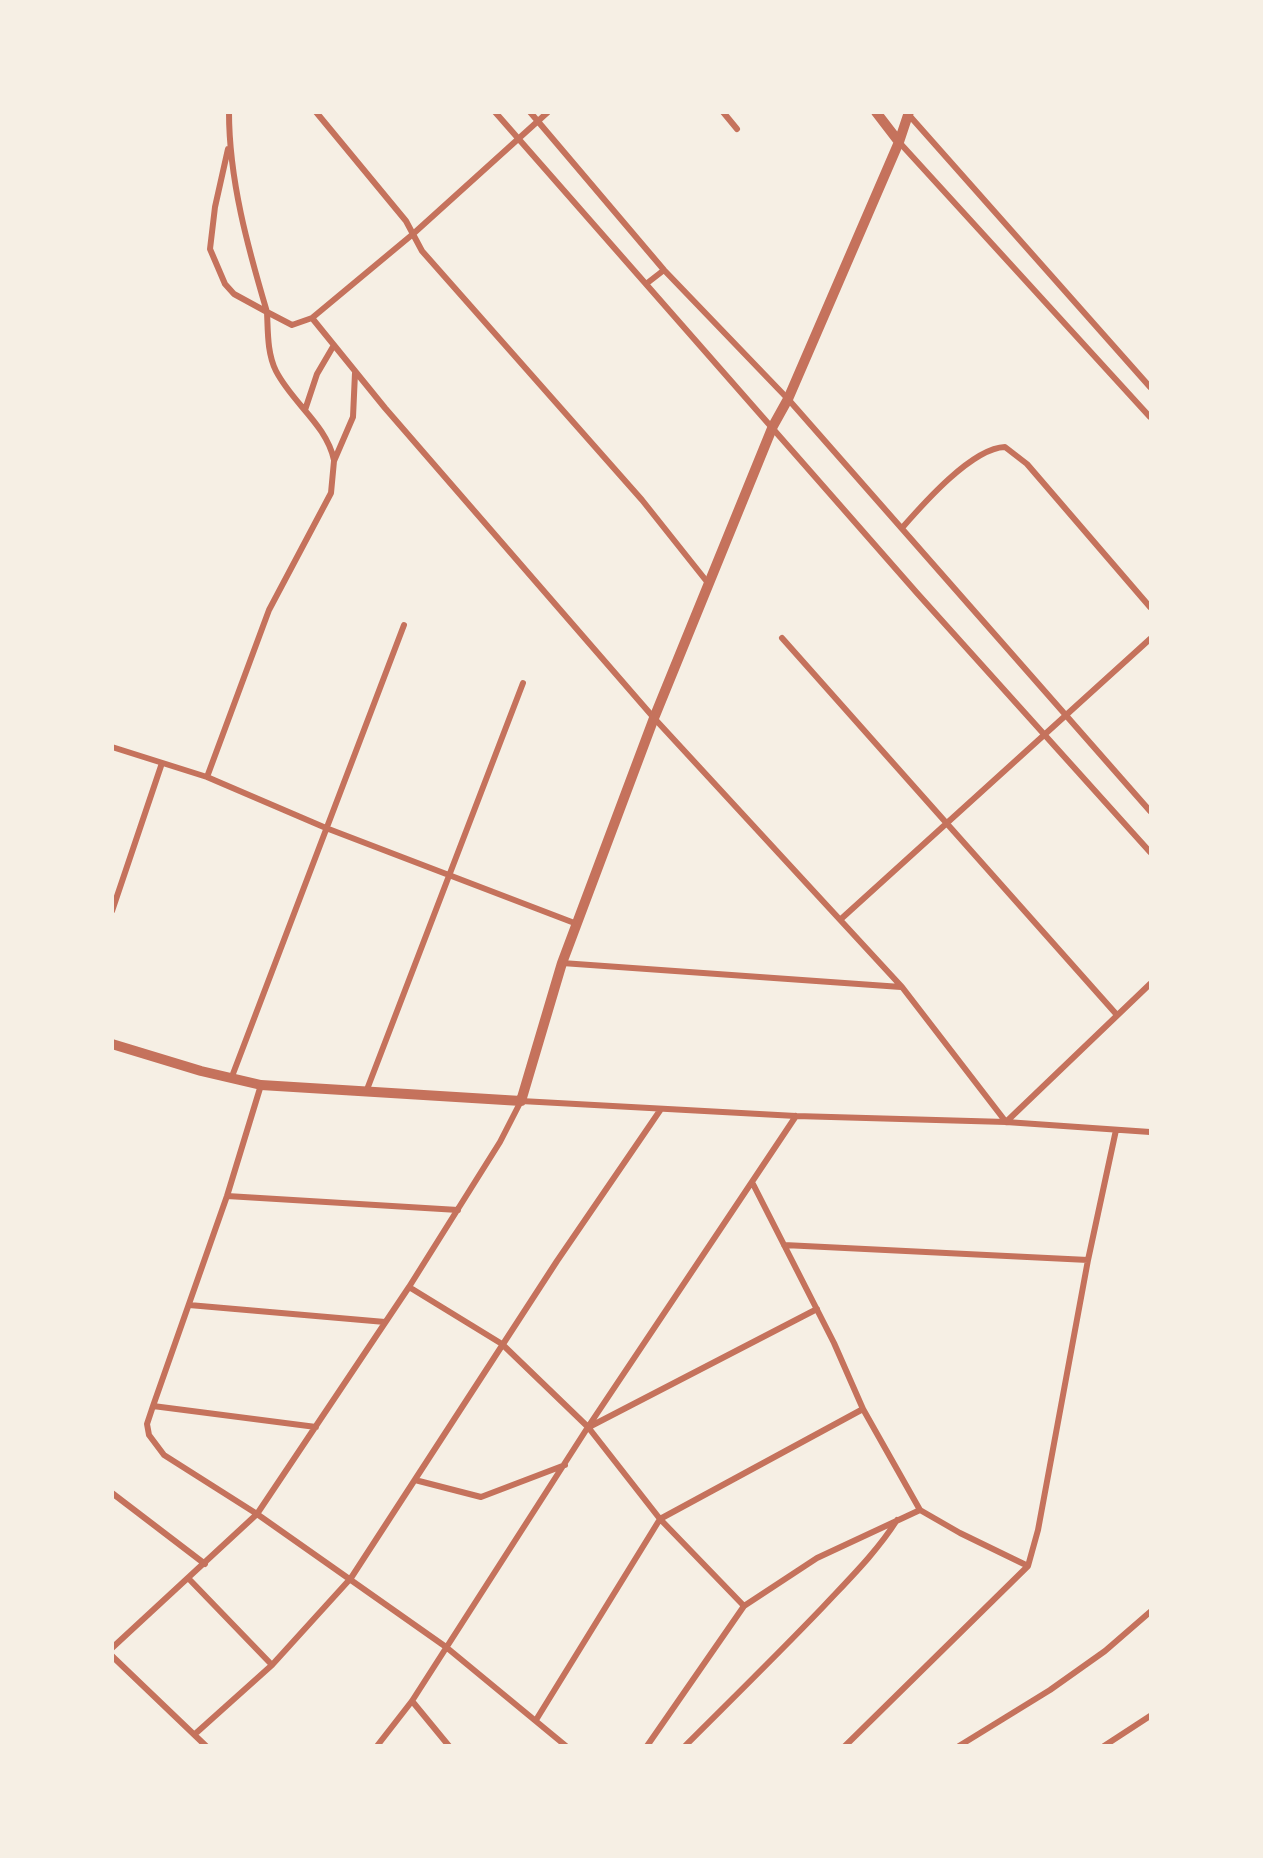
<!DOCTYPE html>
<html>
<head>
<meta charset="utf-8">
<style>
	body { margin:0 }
	#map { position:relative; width:1263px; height:1858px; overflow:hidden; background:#f6efe4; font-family:Rubik,sans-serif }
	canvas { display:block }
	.frame { position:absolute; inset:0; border:114px solid #f6efe4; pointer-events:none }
</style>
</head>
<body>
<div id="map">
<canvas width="1263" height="1858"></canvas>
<div class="frame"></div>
</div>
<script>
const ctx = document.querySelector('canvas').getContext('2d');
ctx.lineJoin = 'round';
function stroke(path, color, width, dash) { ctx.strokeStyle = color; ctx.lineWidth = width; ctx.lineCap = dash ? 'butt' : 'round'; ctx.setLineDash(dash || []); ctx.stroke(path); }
stroke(new Path2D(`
	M229,112C229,180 248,248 267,312L292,325L312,318L413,234L548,112
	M316,112L406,221L422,251L642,500L708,583
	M495,112L917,593L1150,852
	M530,112L664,270L788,399L1150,811
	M723,112L737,129
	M908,114L1150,387
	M899,142L1150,417
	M228,149L215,207L210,249L225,284L234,294L267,312C268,331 267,353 276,371C293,404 326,424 334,460
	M646,284L664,270
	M312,318L385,408L654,718L902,987L1006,1122
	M305,410L317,374L334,345
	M902,528C923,504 972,448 1005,447L1027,464L1150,607
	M782,638L1117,1015
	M112,747L207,777L326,828L577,924
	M207,777L269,610L331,493L334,461L353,417L355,373
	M112,911L162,763
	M841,919L1150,639
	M562,963L901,987
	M231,1079L404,625
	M261,1085L227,1196L153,1406L147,1424L149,1435L164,1455L257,1514L446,1647L566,1746
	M366,1092L523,683
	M1006,1122L1150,984
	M753,1184L834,1343L863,1409L920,1510
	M227,1196L458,1210
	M784,1245L1088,1260
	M409,1287L502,1344L588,1427L660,1519L744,1606
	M189,1305L385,1322
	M153,1406L316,1427
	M591,1426L817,1309
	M415,1480L481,1497L565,1465
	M112,1493L205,1564
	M920,1510L960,1533L1028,1566
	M189,1579L272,1665
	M112,1648L257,1514L409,1287L500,1142L521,1101L796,1116L1006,1122L1150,1132
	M112,1656L206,1746
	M412,1701L449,1746
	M536,1720L660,1519L863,1409
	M195,1734L272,1665L351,1578L557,1261L661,1109
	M377,1746L412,1701L588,1427L796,1116
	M647,1746L744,1606L817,1558L920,1510
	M685,1746C731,1700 777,1655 822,1608C848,1580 876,1553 897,1520
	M845,1746L1028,1566L1038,1530L1088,1260L1116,1130
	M959,1746L1050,1690L1105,1651L1150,1612
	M1104,1746L1150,1716`), '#c5725c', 6);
stroke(new Path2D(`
	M876,112L899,142
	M112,1044L201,1071L261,1085L521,1101L562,963L654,718L773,426L788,399L899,142L909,112`), '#c5725c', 10);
</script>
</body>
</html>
